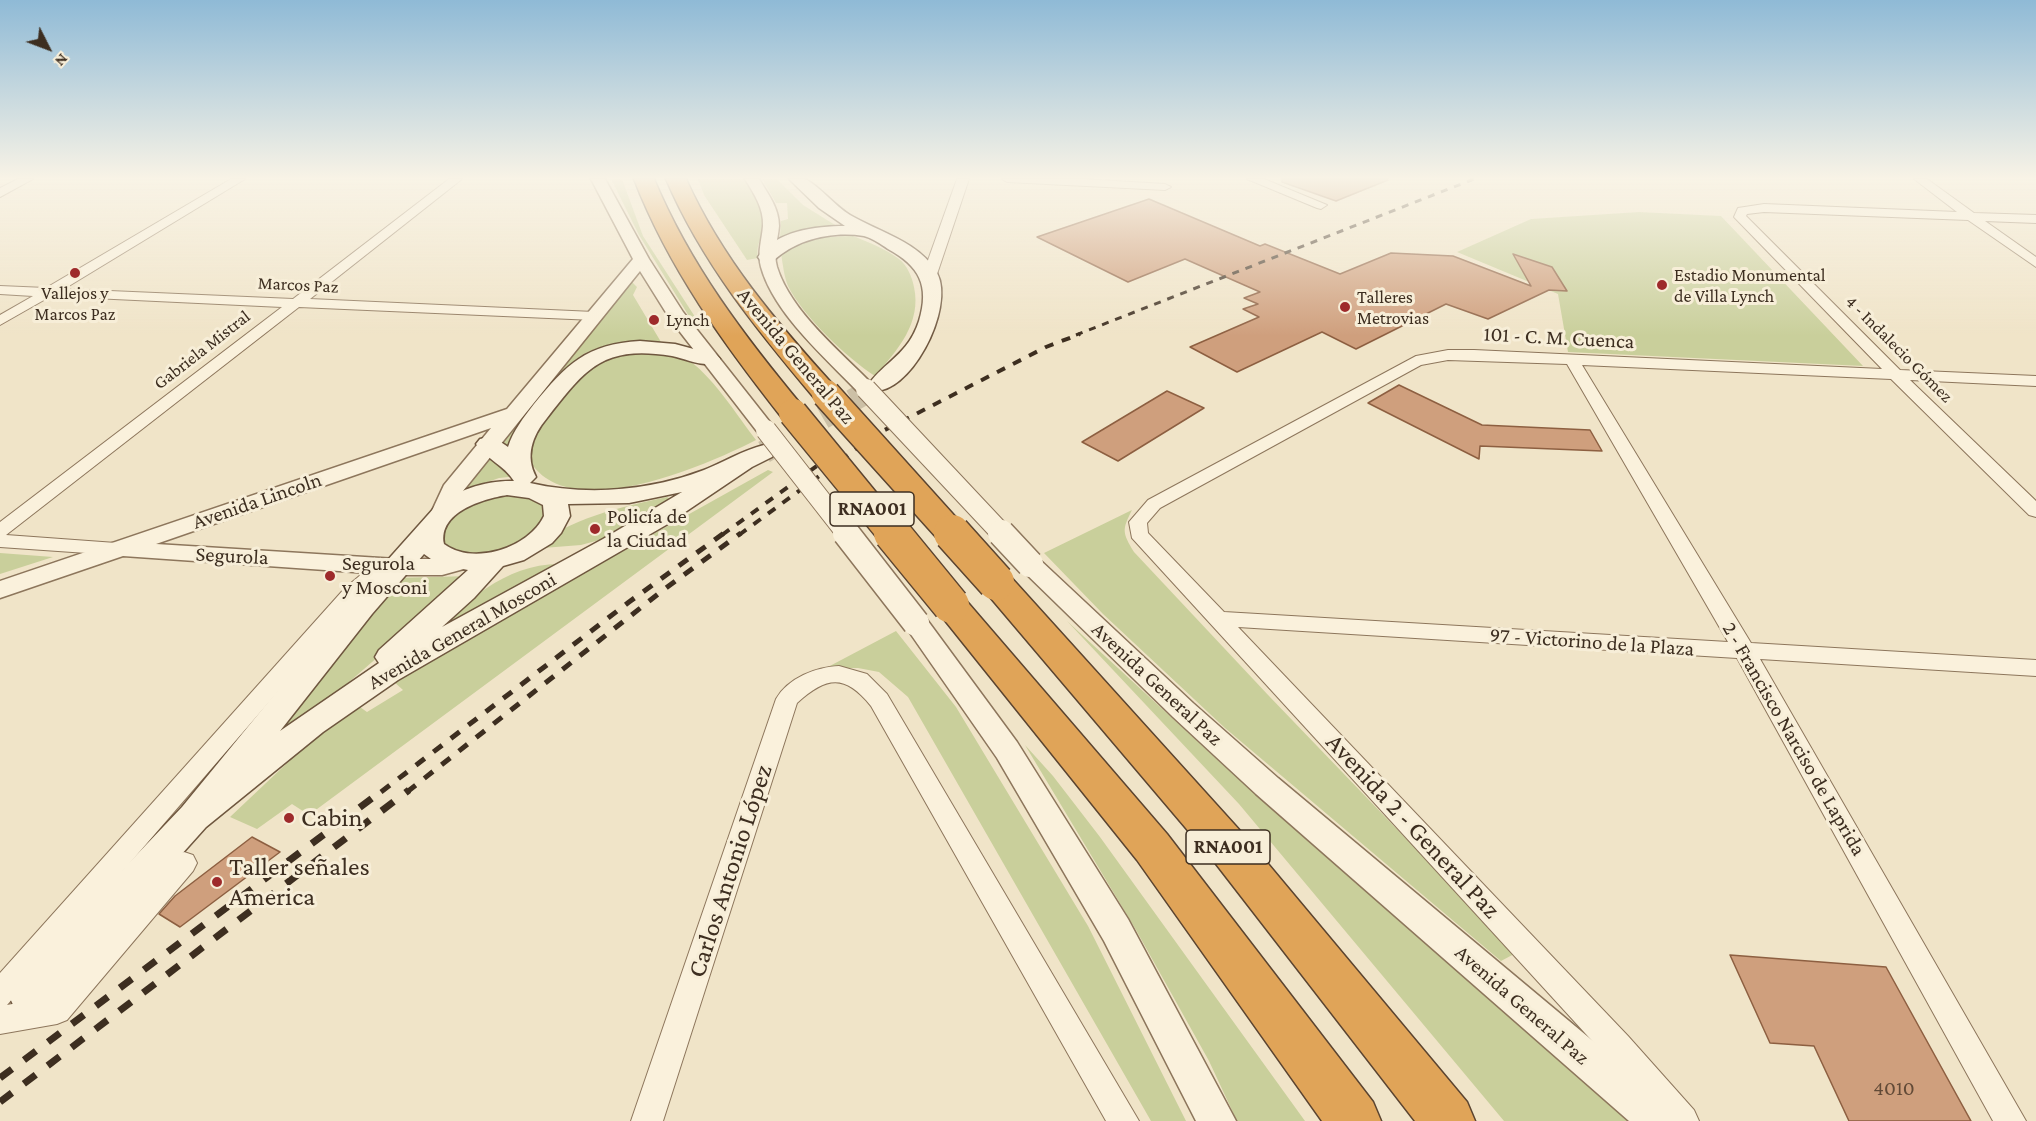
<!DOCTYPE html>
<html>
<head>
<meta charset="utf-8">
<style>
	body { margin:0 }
	#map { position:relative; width:2036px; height:1121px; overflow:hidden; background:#f0e4c8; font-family:"Crimson Pro",serif }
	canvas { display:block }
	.north { position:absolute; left:18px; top:18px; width:60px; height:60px; -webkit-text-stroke:4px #f7eed8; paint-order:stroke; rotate:132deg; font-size:16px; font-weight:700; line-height:24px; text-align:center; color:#3d2e20 }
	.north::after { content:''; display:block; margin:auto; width:21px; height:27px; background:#3d2e20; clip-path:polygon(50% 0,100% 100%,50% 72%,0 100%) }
</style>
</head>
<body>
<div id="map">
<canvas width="2036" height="1121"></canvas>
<div class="north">N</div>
</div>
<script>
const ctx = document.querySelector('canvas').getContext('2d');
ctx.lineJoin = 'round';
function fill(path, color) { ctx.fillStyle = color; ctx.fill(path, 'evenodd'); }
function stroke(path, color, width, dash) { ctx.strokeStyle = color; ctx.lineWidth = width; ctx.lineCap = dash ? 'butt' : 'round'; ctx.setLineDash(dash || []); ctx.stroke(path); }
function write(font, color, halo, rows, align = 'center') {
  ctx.font = font + ' "Crimson Pro",serif'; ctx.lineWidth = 6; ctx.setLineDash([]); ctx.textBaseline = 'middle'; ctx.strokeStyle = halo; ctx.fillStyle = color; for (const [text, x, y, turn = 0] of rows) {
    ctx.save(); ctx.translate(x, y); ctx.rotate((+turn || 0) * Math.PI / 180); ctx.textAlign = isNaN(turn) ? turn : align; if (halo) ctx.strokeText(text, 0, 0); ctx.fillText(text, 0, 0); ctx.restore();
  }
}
fill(new Path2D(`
	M611,179H622L643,236L697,320L692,321L639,235Z
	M698,179H744C752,194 766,212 763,230C761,241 756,244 758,258L747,260L704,195Z
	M762,179H777L803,205L840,228L780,238L781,221L788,219L787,203H776Z
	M1639,212L1721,216L1863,366L1568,352L1558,294L1457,252L1531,219Z
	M853,236C868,242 886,249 899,259C907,265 912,277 914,287C922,323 897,351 875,376C848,359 802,315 788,286C784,276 783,265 781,254C802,236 826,237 853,236Z
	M632,282L637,287L633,295L661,342C634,340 602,342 579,357C559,371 525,427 509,450L498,443Z
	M645,349C658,352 674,353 686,359C709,371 739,418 756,440C707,465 578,522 534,467C529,461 527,443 531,436C540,419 579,369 596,361C611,355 630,353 645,349Z
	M488,454L518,476L499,478L459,492L479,472Z
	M768,470L773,472L309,815L292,804L257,829L230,817L320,732L357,705L367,712L403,690L392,680Z
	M505,492L535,495L550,510L543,530L497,554L460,555L439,542L444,521L456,510Z
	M667,497L671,500L603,539L581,545L530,549C570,519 619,507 667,497Z
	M1132,510C1122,530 1122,532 1134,552L1269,696L1516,953L1501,961L1225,728L1103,614L1044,553Z
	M0,553L53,557L0,574Z
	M559,564L425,637C465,604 504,564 559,564Z
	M471,576L272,749L263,753L393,578Z
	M1067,621L1222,764L1630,1121H1504L1239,804Z
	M896,631L956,707L1088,926L1186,1121H1151L908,697L879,672L858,668H826Z
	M1025,745L1053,776L1100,837L1305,1121H1237L1209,1061L1136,930Z`), '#c9cf9b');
const building = new Path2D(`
	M1282,179H1388V180L1336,201L1282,182Z
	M1149,199L1260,246L1265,244L1340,274L1391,253L1453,256L1531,286L1513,254L1552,267L1567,291L1549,290L1488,319L1446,304L1356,349L1322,332L1237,372L1190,347L1259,317L1243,309L1258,304L1244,298L1260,292L1185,259L1128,282L1037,237Z
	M1399,385L1482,425L1590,430L1602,451L1480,446L1479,459L1368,403Z
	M1167,391L1204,408L1118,461L1082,442Z
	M252,837L280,852L180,927L159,914L175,896Z
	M1730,955L1886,967L1971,1121H1849L1814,1046L1770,1043Z`);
fill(building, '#cf9f7d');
stroke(building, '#8d5f41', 1.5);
stroke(new Path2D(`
	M764,452L879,385`), '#ccc0a6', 23, [23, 11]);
const minor = new Path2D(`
	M18,179H33L0,197V188Z
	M231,179H245L64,289L293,299L449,179H462L310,299L594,312L601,316L594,320L299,307L6,535L116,543L123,545L126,549L123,553L116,555L0,547V522L282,307L51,296L0,325V315L33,296L0,294V286L46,288Z
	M957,179H969L936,277L929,281L924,280L922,277Z
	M1002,179H1082L1165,184L1171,187L1165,190L1007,182Z
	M1247,179H1264L1327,205L1321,209L1317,208Z
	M1914,179H1927L1974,213L2036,215V223L1985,221L2036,257V267L1968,220L1764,212L1747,214L1746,216L1900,370L2036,376V386L1910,380L2036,501V517L2029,515L1891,379L1582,365L1751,643L2036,660V676L1760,659L2026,1121H1993L1737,658L1238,627L1628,1036L1694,1110L1699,1121H1662L1606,1056L1132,538L1129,522L1148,500L1416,356L1448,350H1474L1882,369L1734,217L1738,208L1764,204L1957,212ZM1448,360L1567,364L1728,642L1224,612L1148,533L1147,523L1160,508L1421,365Z
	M395,562L402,563L405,568L402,573L377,583L359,598L7,1005L49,997L175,855L184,852L193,855L197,863L193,871L67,1020L57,1024L0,1034V973L345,588L363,573Z
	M839,666L867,674L887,694L1139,1121H1106L871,706C845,674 827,676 797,703L663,1121H631L776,699C788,678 816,667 839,666Z`);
const tertiary = new Path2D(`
	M591,179H605L649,259L683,312L773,426L776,430L773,434L766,436L759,434L670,319L640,271L463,491L449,520L441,522L433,520L430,515L444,485L491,428L156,544L397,559H442L463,554L471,557L475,562L471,567L442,575H397L123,556L0,598V581L507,409L633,259Z
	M745,179H759C768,194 779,208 779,226C778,239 773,253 777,267C791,312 841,352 873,385L876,389L873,393H859C826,358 774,314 761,267C757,253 762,239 763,226C764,208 754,194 745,179Z
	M1030,556L1039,559L1193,703L1278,778L1672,1107L1677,1121H1629L1256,794L1173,717L1021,569L1018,564L1021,559Z
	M916,614L925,617L1017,742L1128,919L1236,1121H1196L1104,941L997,758L903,623L907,617Z`);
const secondary = new Path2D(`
	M789,179C794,179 803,178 807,180C820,187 835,206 850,215C879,232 920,242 937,273C956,309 908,399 871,390L868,385C885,361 908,355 919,321C930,285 919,266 888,249C881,244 872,238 864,236C832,231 797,239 773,261H761L758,257C776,231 815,226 845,226L819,208Z
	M640,341L675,344L716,355L720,359L716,363C702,367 686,359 672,356C603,345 586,368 547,418C532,436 525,456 536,477L530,483C587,496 649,491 704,470C724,462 743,450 764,445L772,447L776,452L772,457L752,467L666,525L398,680L323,732L206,827L43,1009L29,1015L15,1009L9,996L15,983L182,807L352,600L435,507C456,490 487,480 514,481C504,465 486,459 476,444L480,439C492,436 498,440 508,447C513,431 524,417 534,404C567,364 586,344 640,341ZM682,492L603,539L442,627L474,598L503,566L524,560L552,543L561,533L570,516L568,504L629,503ZM507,495L529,498L543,505L544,516C529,548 473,566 444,544C438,512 483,499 507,495ZM424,554L438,564L468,570L379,650L375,657L379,663L280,731L372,614Z`);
const motorway = new Path2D(`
	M634,179H654C690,265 744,336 803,407L807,413L803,419L793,421L783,419C724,344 669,269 634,179Z
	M666,179H686C722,259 777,323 836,388L840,394L836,400L826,402L816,400C758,331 702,263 666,179Z
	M996,571L1008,574L1243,834L1467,1102L1475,1121H1415L1213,860L984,590L979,582L984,574Z
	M951,593L963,597L1167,834L1373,1102L1381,1121H1322L1137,860L939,613L934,605L939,597Z`);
stroke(minor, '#8d765c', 2);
stroke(tertiary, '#8d765c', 3);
stroke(secondary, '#6f573f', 3);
stroke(motorway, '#5b4430', 3);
fill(minor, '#faf1dc');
fill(tertiary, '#faf1dc');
fill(secondary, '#faf1dc');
fill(motorway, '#e0a458');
stroke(new Path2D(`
	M1076,335L1474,179`), '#3d2e20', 3, [7, 7]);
stroke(new Path2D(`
	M722,535L836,452
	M739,535L875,435L1046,347L1080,334`), '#3d2e20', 4, [9, 9]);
stroke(new Path2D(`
	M381,792L629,602L724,533
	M407,792L662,591L741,533`), '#3d2e20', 5, [11, 11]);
stroke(new Path2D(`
	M0,1078L383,790
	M0,1102L409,790`), '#3d2e20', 7, [15, 15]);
const tertiaryBridgeFar1 = new Path2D(`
	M866,389L1003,535
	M766,430L848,535`);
const tertiaryBridge = new Path2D(`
	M846,533L916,623
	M1001,533L1030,564`);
const motorwayBridgeFar1 = new Path2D(`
	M826,394L953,535
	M793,413L893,535`);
const motorwayBridge = new Path2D(`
	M892,533L951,605
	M952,533L996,582`);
stroke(tertiaryBridgeFar1, '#8d765c', 22, []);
stroke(tertiaryBridge, '#8d765c', 29, []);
stroke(motorwayBridgeFar1, '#5b4430', 31, []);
stroke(motorwayBridge, '#5b4430', 39, []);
stroke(tertiaryBridgeFar1, '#faf1dc', 20);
stroke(tertiaryBridge, '#faf1dc', 26);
stroke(motorwayBridgeFar1, '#e0a458', 28);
stroke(motorwayBridge, '#e0a458', 36);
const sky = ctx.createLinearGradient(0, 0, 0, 336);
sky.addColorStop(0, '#8fbad6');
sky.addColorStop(0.53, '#f8f3e6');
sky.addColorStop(1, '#f8f3e600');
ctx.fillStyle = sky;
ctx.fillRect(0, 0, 2036, 336);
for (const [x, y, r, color] of [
	[75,273,6,"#9e2a2b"],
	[1662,285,6,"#9e2a2b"],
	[1345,307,6,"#9e2a2b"],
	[654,320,6,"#9e2a2b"],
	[595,529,6,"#9e2a2b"],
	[330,576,6,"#9e2a2b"],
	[289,818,6,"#9e2a2b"],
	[217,882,6,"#9e2a2b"]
]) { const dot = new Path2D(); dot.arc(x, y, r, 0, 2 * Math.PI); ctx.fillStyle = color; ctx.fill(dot); stroke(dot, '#f7eed8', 2); }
write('18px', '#3d2e20', '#f7eed8', [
	["Estadio Monumental",1674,275],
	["de Villa Lynch",1674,296],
	["Vallejos y",75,293,"center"],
	["Marcos Paz",75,314,"center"],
	["Talleres",1357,297],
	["Metrovias",1357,318],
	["Lynch",666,320]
], 'left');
write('18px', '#3d2e20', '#f7eed8', [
	["Marcos Paz",298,285,3],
	["4 - Indalecio Gómez",1899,349,45],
	["Gabriela Mistral",202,350,-38]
]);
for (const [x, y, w] of [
	[872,509,84],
	[1228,847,84]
]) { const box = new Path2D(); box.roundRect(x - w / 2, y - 17, w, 34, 4.5); ctx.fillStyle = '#f7eed8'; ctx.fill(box); stroke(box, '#3d2e20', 1.5); }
write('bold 20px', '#3d2e20', null, [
	["RNA001",872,509],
	["RNA001",1228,847]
]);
write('21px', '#3d2e20', '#f7eed8', [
	["101 - C. M. Cuenca",1559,338,3],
	["Avenida General Paz",796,356,50],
	["Avenida Lincoln",257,501,-19],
	["Segurola",232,556,3],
	["Avenida General Mosconi",462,631,-30],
	["97 - Victorino de la Plaza",1592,642,4],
	["Avenida General Paz",1157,684,43],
	["2 - Francisco Narciso de Laprida",1794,739,60],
	["Avenida General Paz",1522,1005,41]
]);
write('21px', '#3d2e20', '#f7eed8', [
	["Policía de",607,517],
	["la Ciudad",607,541],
	["Segurola",342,564],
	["y Mosconi",342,588]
], 'left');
write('21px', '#624a37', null, [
	["4010",1894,1089]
]);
write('26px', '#3d2e20', '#f7eed8', [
	["Cabin",301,818],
	["Taller señales",229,867],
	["America",229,897]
], 'left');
write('26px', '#3d2e20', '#f7eed8', [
	["Avenida 2 - General Paz",1413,826,47],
	["Carlos Antonio López",730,871,-72]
]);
</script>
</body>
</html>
